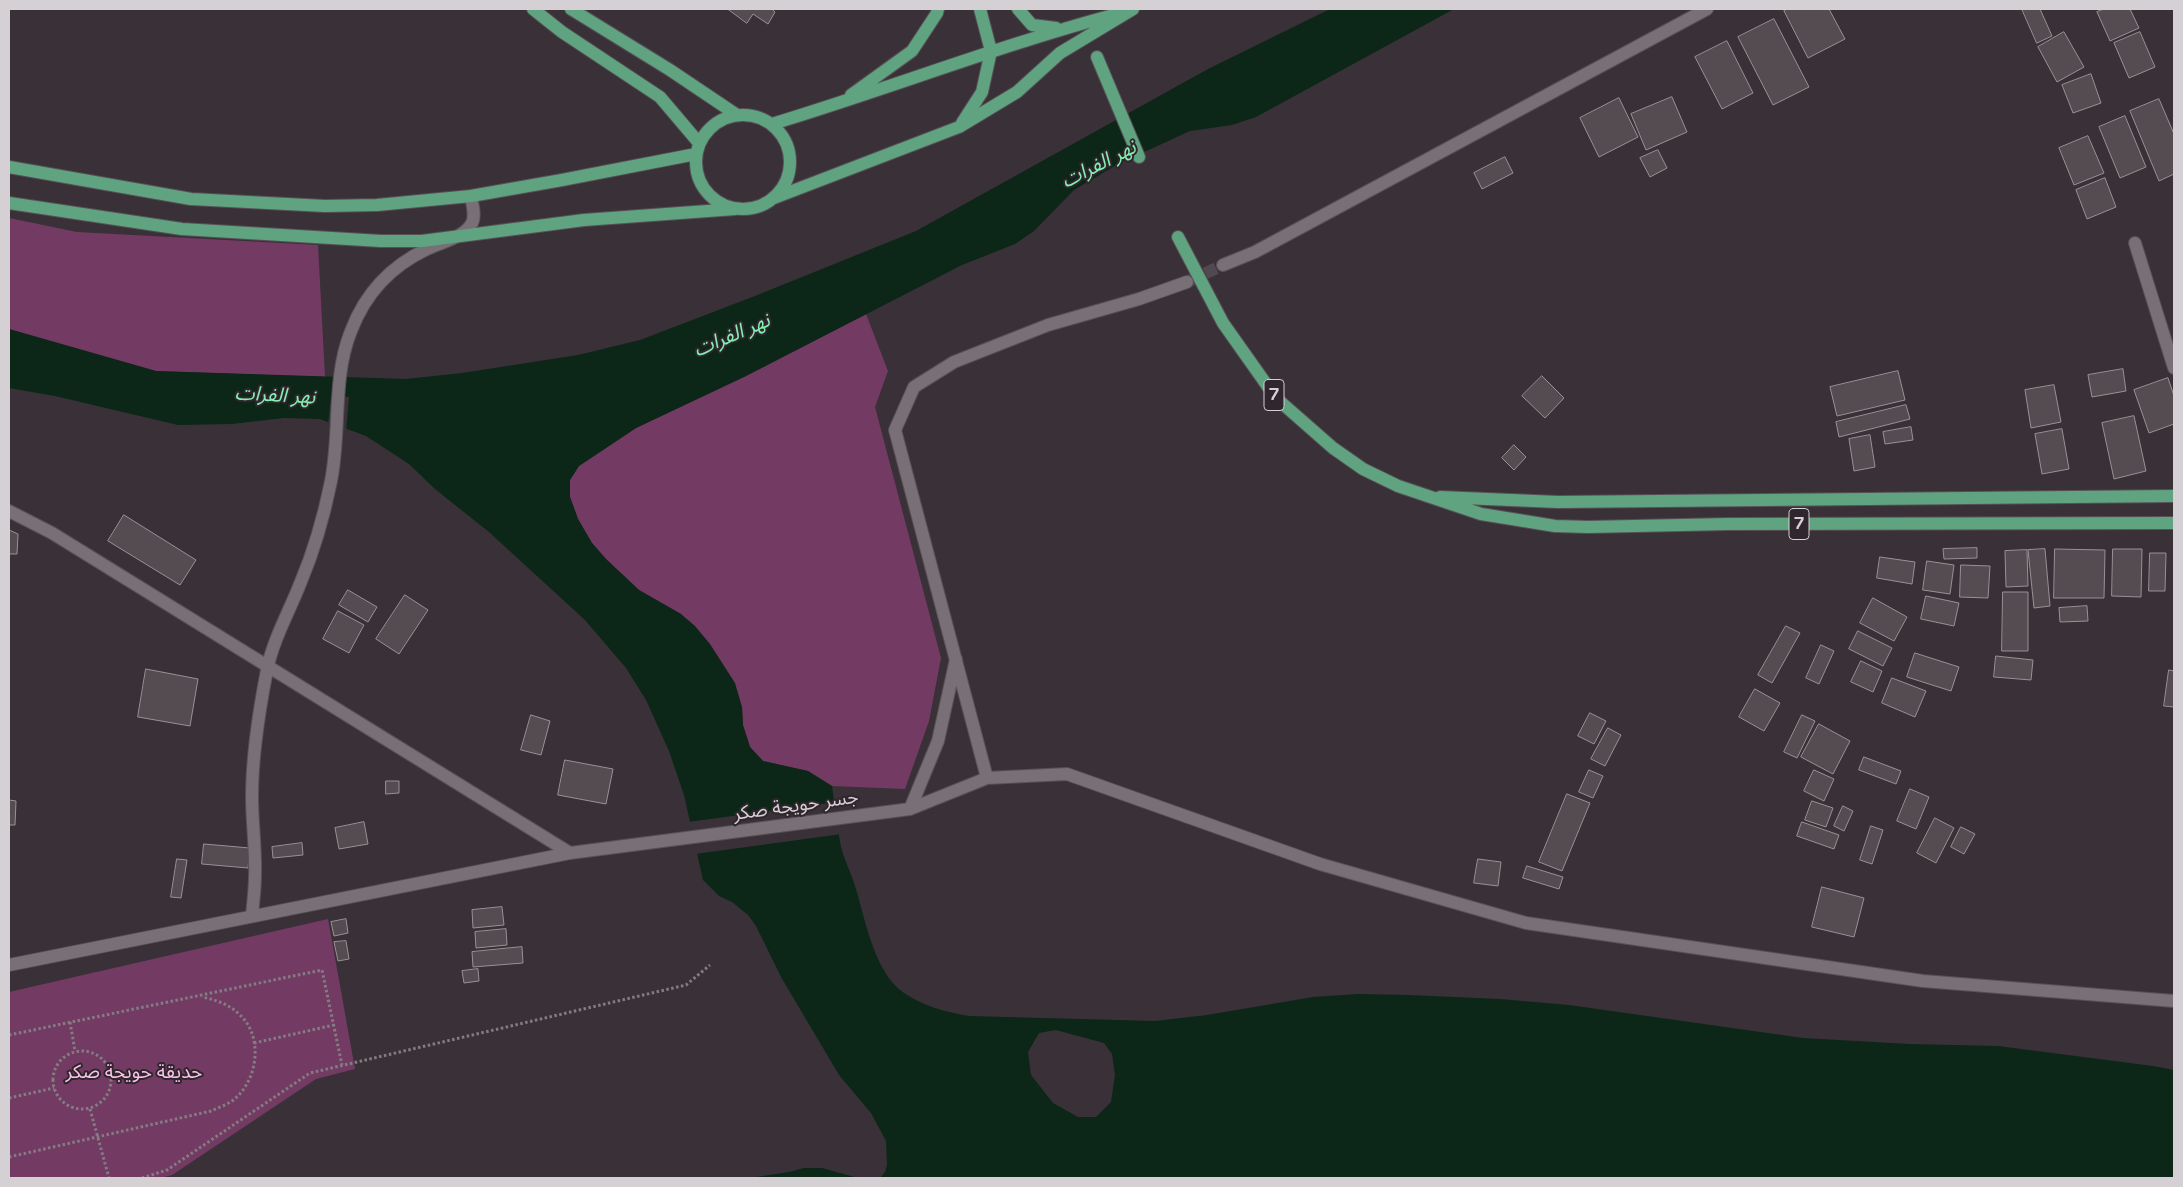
<!DOCTYPE html>
<html>
<head>
<meta charset="utf-8">
<style>
	body { margin:0 }
	#map { position:relative; width:2183px; height:1187px; overflow:hidden; background:#393137; font-family:"Space Grotesk",sans-serif }
	canvas { display:block }
	.frame { position:absolute; inset:0; border:10px solid #d5d0d4; pointer-events:none }
</style>
</head>
<body>
<div id="map">
<canvas width="2183" height="1187"></canvas>
<div class="frame"></div>
</div>
<script>
const ctx = document.querySelector('canvas').getContext('2d');
ctx.lineJoin = 'round';
function fill(path, color) { ctx.fillStyle = color; ctx.fill(path, 'evenodd'); }
function stroke(path, color, width, dash) { ctx.strokeStyle = color; ctx.lineWidth = width; ctx.lineCap = dash ? 'butt' : 'round'; ctx.setLineDash(dash || []); ctx.stroke(path); }
function write(font, color, halo, rows, align = 'center') {
  ctx.font = font + ' "Space Grotesk","Noto Sans Arabic",sans-serif'; ctx.lineWidth = 4; ctx.setLineDash([]); ctx.textBaseline = 'middle'; ctx.strokeStyle = halo; ctx.fillStyle = color; for (const [text, x, y, turn = 0] of rows) {
    ctx.save(); ctx.translate(x, y); ctx.rotate((+turn || 0) * Math.PI / 180); ctx.textAlign = isNaN(turn) ? turn : align; if (halo) ctx.strokeText(text, 0, 0); ctx.fillText(text, 0, 0); ctx.restore();
  }
}
fill(new Path2D(`
	M9,218L77,232L318,245L325,377L156,371L9,329Z
	M866,314L888,371L875,407L941,658L929,721L905,789L832,786L808,771L763,761L750,747L743,725L742,707L681,614L639,590L606,559L592,543L578,519L570,497V480L579,466L636,428L746,376Z
	M328,919L355,1069L316,1079L172,1175L161,1178H9V992Z`), '#733b64');
fill(new Path2D(`
	M1330,9H1454L1256,117L1232,125L1190,131L1118,164L1074,190L1034,231L1015,244L962,265L746,376L636,428L579,466L570,480V497L578,519L592,543L606,559L639,590L681,614L695,626L710,644L735,683L742,707L743,725L750,747L763,761L808,771L832,786C835,806 837,827 841,847C844,859 850,871 854,883C865,916 873,972 904,993C923,1006 946,1012 969,1016L1155,1021L1207,1015L1313,997L1358,994L1408,995L1500,999L1569,1005L1803,1038L1909,1044L1998,1046L2153,1066L2174,1070V1178H880L885,1172L887,1165L886,1141L871,1113L839,1075L781,977L756,926L748,915L732,902L719,896L703,880L684,795L669,751L646,700L626,668L585,620L489,532L435,489L409,464L366,436L320,419L284,418L232,424L178,425L55,396L9,388V329L156,371L405,379L462,373L578,355L640,340L755,296L916,231L1208,69ZM1056,1030L1104,1043L1112,1054L1115,1075L1111,1102L1096,1117H1078L1053,1103L1031,1075L1028,1052L1039,1033Z
	M804,1168H822L858,1178H750L789,1172Z`), '#0c2618');
fill(new Path2D(`
	M331,396L349,397L346,432L328,425Z
	M837,802L842,834L695,854L688,822Z`), '#393137');
const building = new Path2D(`
	M728,9H772L775,12L768,24L753,14L747,23Z
	M1788,9H1829L1845,39L1808,58L1784,11Z
	M2022,9H2040L2052,36L2037,43Z
	M2104,9H2130L2139,28L2110,41L2097,12Z
	M1774,19L1809,87L1773,105L1738,37Z
	M2064,32L2084,67L2057,82L2038,47Z
	M2140,32L2155,67L2129,78L2114,43Z
	M1727,41L1753,93L1722,109L1695,57Z
	M2091,74L2101,103L2073,113L2062,85Z
	M1672,97L1687,132L1646,150L1631,114Z
	M1619,98L1638,137L1599,157L1580,118Z
	M2159,99L2174,134V174L2159,181L2130,111Z
	M2125,116L2146,167L2120,178L2099,127Z
	M2088,136L2104,173L2074,185L2059,148Z
	M1658,150L1667,168L1650,177L1640,158Z
	M1505,157L1513,173L1482,189L1474,173Z
	M2105,178L2116,207L2087,219L2076,190Z
	M2123,369L2126,391L2092,397L2088,375Z
	M1898,371L1905,400L1837,416L1830,387Z
	M1542,376L1564,398L1545,418L1522,396Z
	M2168,378L2174,396V424L2149,433L2134,390Z
	M2054,385L2061,422L2031,428L2025,390Z
	M1906,405L1910,419L1839,437L1836,422Z
	M2134,416L2146,471L2114,479L2102,423Z
	M1911,427L1913,440L1885,444L1883,432Z
	M2062,429L2069,469L2042,474L2035,434Z
	M1870,435L1875,467L1854,471L1849,439Z
	M1514,445L1526,457L1514,470L1502,458Z
	M124,515L196,560L180,585L108,541Z
	M9,530L18,534L17,554H9Z
	M1977,548V558L1944,559L1943,549Z
	M2045,549L2050,606L2034,608L2028,550Z
	M2055,549L2105,550L2104,598H2054Z
	M2113,549H2142L2141,597L2112,596Z
	M2027,550L2028,586L2006,587L2005,551Z
	M2150,553H2166L2165,591H2149Z
	M1880,557L1915,562L1912,584L1877,578Z
	M1927,561L1954,565L1950,594L1923,590Z
	M1961,565L1990,566L1988,598L1960,597Z
	M348,590L377,607L368,622L339,605Z
	M2003,592H2028V651H2002Z
	M405,595L428,610L399,654L376,639Z
	M1926,596L1959,603L1954,626L1921,619Z
	M1873,598L1907,617L1894,641L1860,623Z
	M2087,606L2088,621L2060,622L2059,608Z
	M338,611L364,625L349,653L323,639Z
	M1786,626L1800,633L1772,683L1758,675Z
	M1858,631L1892,648L1883,666L1849,649Z
	M1821,645L1834,651L1819,684L1806,678Z
	M1915,653L1959,667L1951,691L1907,677Z
	M1996,656L2033,660L2031,680L1994,677Z
	M1861,661L1882,671L1873,692L1851,682Z
	M146,669L198,679L190,726L138,717Z
	M2169,670L2174,671V707L2164,706Z
	M1892,678L1926,691L1915,717L1882,703Z
	M1755,689L1780,703L1764,731L1739,717Z
	M1590,713L1606,721L1594,744L1578,736Z
	M531,715L550,721L541,755L521,750Z
	M1802,715L1815,721L1797,758L1784,752Z
	M1819,724L1850,741L1833,774L1801,757Z
	M1608,728L1621,735L1605,766L1591,759Z
	M1864,757L1901,771L1896,784L1859,770Z
	M565,760L613,769L606,804L558,795Z
	M1589,770L1603,776L1593,798L1579,792Z
	M1814,770L1834,779L1824,801L1804,791Z
	M386,781H399V793L386,794Z
	M1910,789L1929,797L1916,829L1897,821Z
	M1567,794L1590,803L1562,871L1539,862Z
	M9,800L16,801L15,825H9Z
	M1812,801L1833,808L1826,827L1805,820Z
	M1843,806L1853,811L1844,831L1834,826Z
	M1935,818L1954,828L1936,863L1917,853Z
	M364,822L368,844L339,849L335,828Z
	M1802,822L1839,835L1834,849L1797,836Z
	M1871,826L1883,830L1872,864L1860,860Z
	M1961,827L1975,834L1964,854L1951,847Z
	M302,843L303,855L273,858L272,847Z
	M204,844L250,848L248,868L202,864Z
	M177,859L187,860L181,898L171,897Z
	M1478,859L1501,862L1498,886L1474,883Z
	M1527,866L1563,877L1559,889L1523,878Z
	M1822,887L1864,898L1854,937L1812,927Z
	M502,907L504,925L473,928L472,910Z
	M346,919L348,933L334,936L331,922Z
	M506,929L507,945L476,948L475,932Z
	M346,941L349,959L338,961L334,942Z
	M522,947L523,963L473,967L472,952Z
	M478,969L479,981L464,983L462,971Z`);
fill(building, '#554c52');
stroke(building, '#9a9097', 1);
stroke(new Path2D(`
	M1189,281L1223,265`), '#50494f', 12, [12, 6]);
const minor = new Path2D(`
	M2135,243L2174,368
	M1223,265L1255,252L1707,9
	M1187,282L1139,299L1048,325L954,362L914,387L895,430L987,778L1067,774L1320,864L1526,923L1923,981L2174,1001
	M9,511L52,533L570,853
	M910,809L938,741L956,659
	M252,916C253,903 255,890 255,876C256,850 252,823 252,797C252,754 259,711 267,670C273,640 289,612 300,584C314,551 324,516 331,481C341,432 332,378 351,331C365,294 391,266 427,249C441,242 464,238 472,223C476,215 472,204 471,196
	M9,965L570,853L910,809L987,778`);
const major = new Path2D(`
	M533,9L562,32L660,97L699,143
	M571,9L670,70L737,115
	M1018,9L1032,25L1056,28
	M1097,57L1139,157
	M851,95L912,51L937,13L938,9
	M696 162a47 47 0 1 1 94 0a47 47 0 1 1-94 0Z
	M962,123L982,92L991,51L980,9
	M772,124C888,89 1000,45 1117,14
	M9,167L191,199L325,206L377,205L471,196L562,180L696,154
	M774,198L959,127L1017,92L1060,53L1133,9
	M9,203L182,229L381,241H422L584,220L735,209
	M1178,237L1223,323L1276,398L1333,448L1363,469L1398,486L1481,514L1555,526L1588,527L1728,524L2174,523
	M1440,497L1558,502L2174,496`);
stroke(minor, '#575055', 14);
stroke(major, '#575055', 14);
stroke(new Path2D(`
	M70,1022L75,1051
	M9,1035L322,970L342,1065
	M254,1043L334,1025
	M53 1080a29 29 0 1 1 58 0a29 29 0 1 1-58 0Z
	M9,1098L54,1088
	M90,1109L109,1178
	M9,1157L211,1111C218,1108 226,1105 232,1101C258,1082 264,1037 240,1015C229,1004 216,1000 202,997
	M142,1178L167,1170L310,1073L686,985L710,965`), '#837d82', 3, [2.5, 2.5]);
stroke(minor, '#796f76', 12);
stroke(major, '#60a380', 12);
for (const [x, y, w] of [
	[1274,395,20],
	[1799,524,20]
]) { const box = new Path2D(); box.roundRect(x - w / 2, y - 15.5, w, 31, 4); ctx.fillStyle = '#2f272d'; ctx.fill(box); stroke(box, '#d5d0d4', 1); }
write('bold 18px', '#d5d0d4', null, [
	["7",1274,395],
	["7",1799,524]
]);
write('19px', '#d5d0d4', '#2f272d', [
	["جسر حويجة صكر",796,806,-8]
]);
write('19px', '#fbc3e9', '#2f272d', [
	["حديقة حويجة صكر",134,1073]
]);
write('italic 20px', '#83efb0', '#2f272d', [
	["نهر الفرات",1099,165,-27],
	["نهر الفرات",732,336,-23],
	["نهر الفرات",275,396,3]
]);
</script>
</body>
</html>
